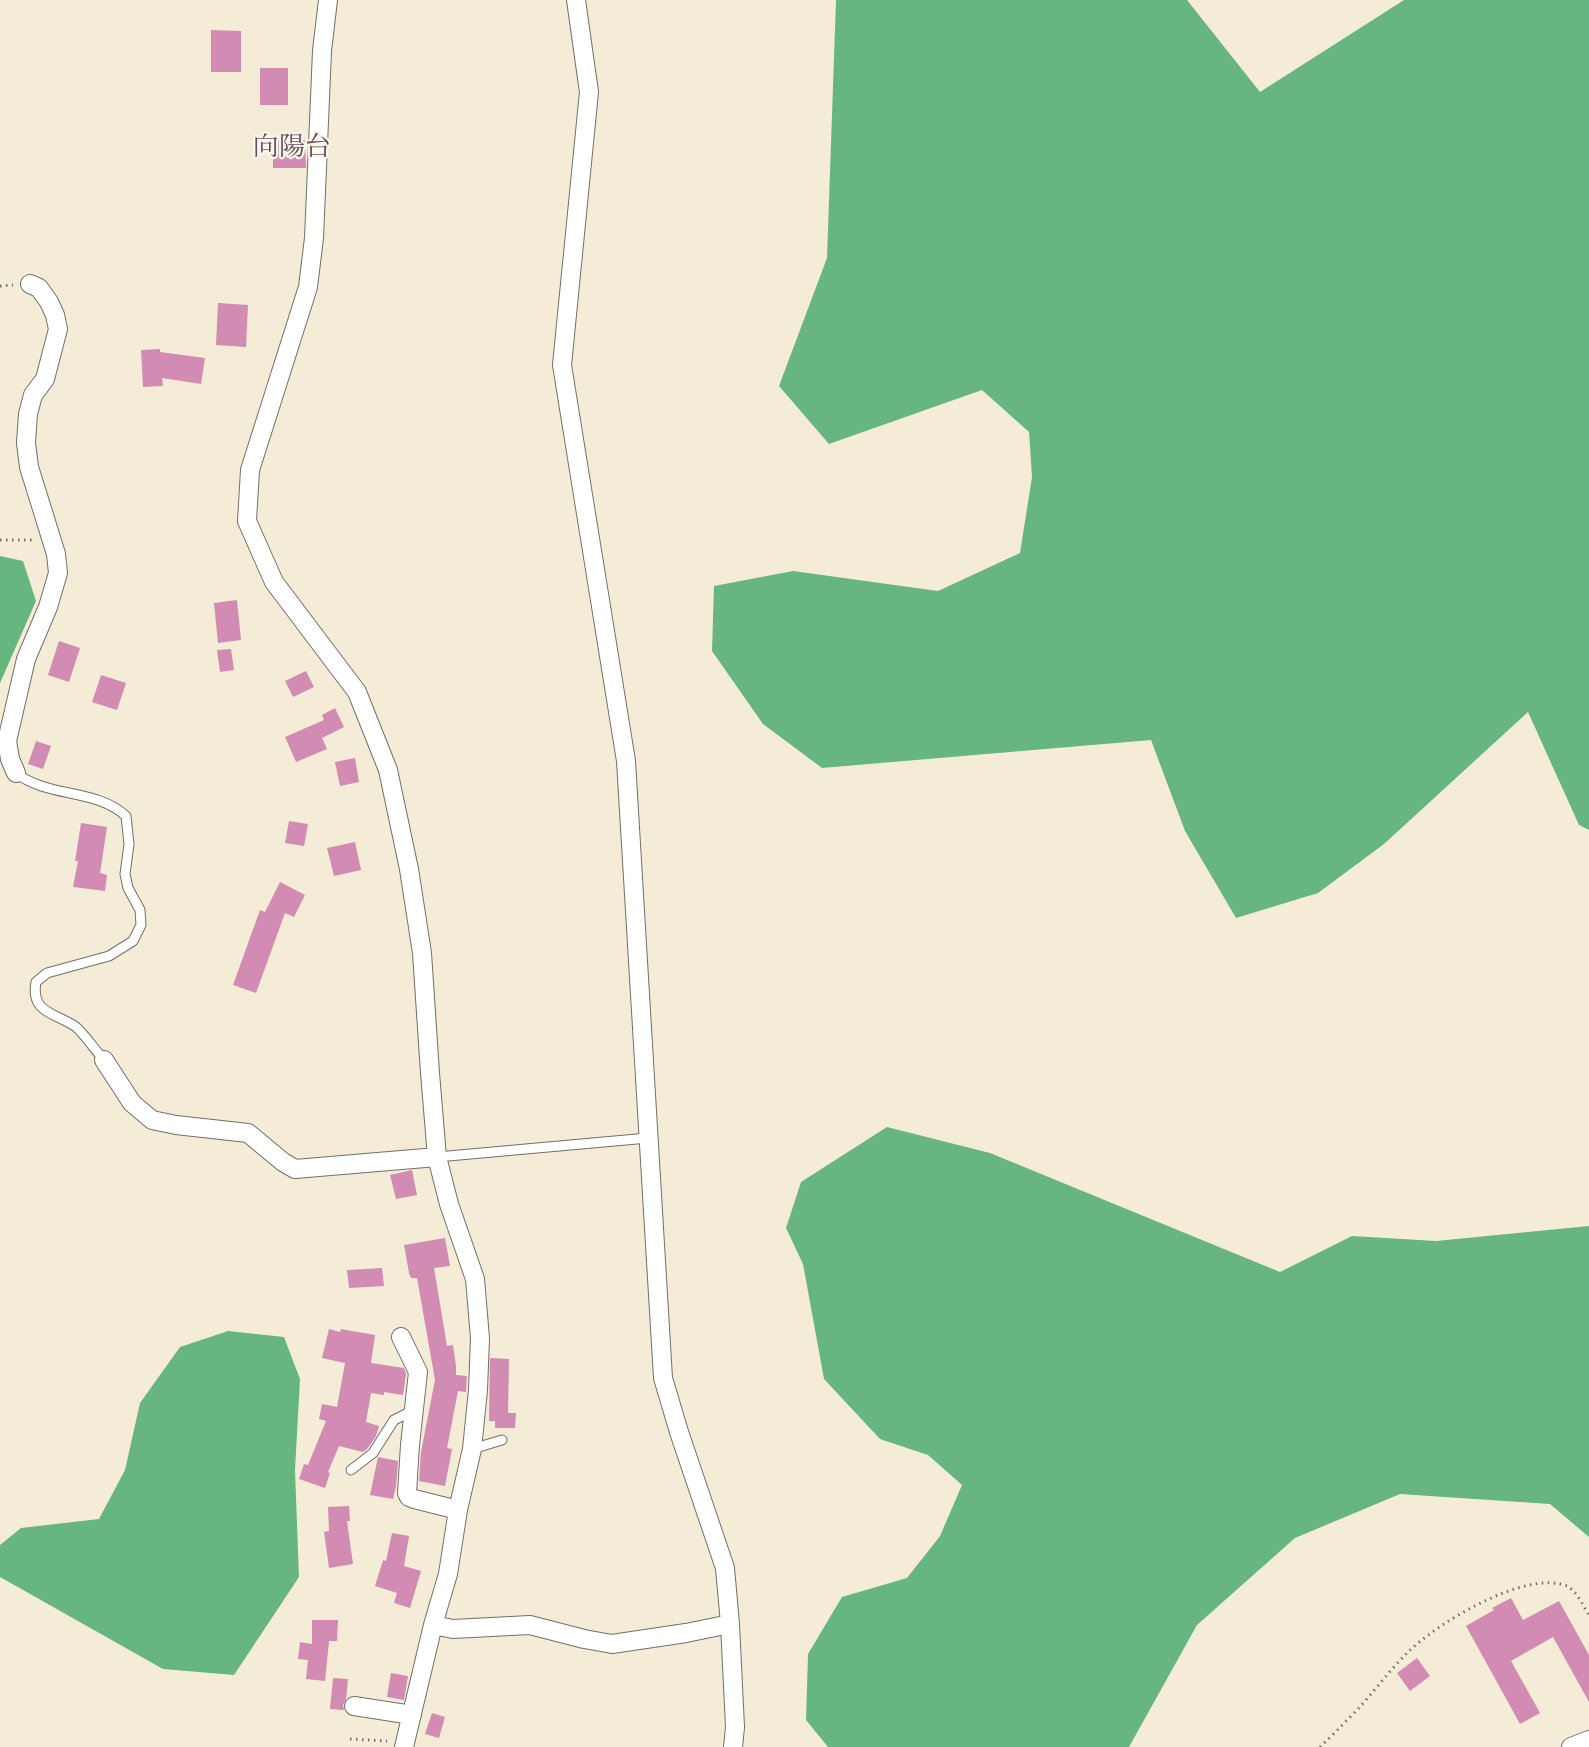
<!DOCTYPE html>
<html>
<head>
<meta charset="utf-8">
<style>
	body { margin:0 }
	canvas { display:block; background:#f5ecd7 }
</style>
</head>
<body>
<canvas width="1589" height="1747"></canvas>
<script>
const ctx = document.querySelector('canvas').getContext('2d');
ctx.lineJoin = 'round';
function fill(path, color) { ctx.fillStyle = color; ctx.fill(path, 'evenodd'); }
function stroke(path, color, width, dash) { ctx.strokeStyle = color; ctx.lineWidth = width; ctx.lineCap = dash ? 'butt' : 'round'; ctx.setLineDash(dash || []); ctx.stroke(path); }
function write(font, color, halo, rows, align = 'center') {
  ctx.font = font + ' "EB Garamond","Noto Serif JP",serif'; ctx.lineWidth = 4.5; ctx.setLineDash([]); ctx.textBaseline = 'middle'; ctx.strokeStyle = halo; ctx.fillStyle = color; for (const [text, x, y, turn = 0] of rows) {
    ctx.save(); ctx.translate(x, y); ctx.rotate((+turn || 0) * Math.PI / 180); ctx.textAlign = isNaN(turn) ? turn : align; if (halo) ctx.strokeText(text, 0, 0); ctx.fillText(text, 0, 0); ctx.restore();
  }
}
fill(new Path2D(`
	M836,0H1187L1260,92L1404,0H1589V830L1579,825L1528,712L1384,844L1318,893L1236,918L1185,831L1151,740L822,768L763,724L712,651L714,586L793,571L938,591L1020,553L1032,477L1029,432L982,390L829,444L779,386L827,258Z
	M0,556L23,561L36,601L0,683Z
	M887,1127L990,1153L1280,1272L1352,1236L1436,1241L1589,1226V1537L1550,1504L1400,1494L1295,1538L1197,1625L1129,1747H828L806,1720L808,1654L842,1597L907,1578L940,1536L962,1485L928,1455L880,1439L824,1379L803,1264L786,1228L801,1182Z
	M228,1331L284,1337L300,1379L295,1470L299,1577L234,1675L163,1669L0,1577V1545L21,1528L99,1519L125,1470L140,1403L180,1347Z`), '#67b680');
fill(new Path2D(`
	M211,30L241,31V72H211Z
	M260,68H288V105H260Z
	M273,140H305L306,168H273Z
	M218,303L248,305L246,347L216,345Z
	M160,349V352L205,358L201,384L162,378L163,386L143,387L141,350Z
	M237,600L241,640L218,643L214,603Z
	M59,641L80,648L69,682L48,675Z
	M231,649L234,670L220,672L217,650Z
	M306,671L314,687L293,697L285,681Z
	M101,675L126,683L117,710L92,702Z
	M335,708L344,727L322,738L327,749L296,762L285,737L324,720L322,715Z
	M36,741L51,746L43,769L28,764Z
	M355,758L359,782L340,786L335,762Z
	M289,821L308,824L304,846L285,843Z
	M81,823L107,827L100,873L107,875L105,891L73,887L78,861H75Z
	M355,842L361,870L334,876L327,848Z
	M280,882L305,895L294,917L285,913L256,993L233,985L260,910L265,912Z
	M412,1170L417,1195L396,1199L390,1175Z
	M445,1238L450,1266L434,1268L447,1346L453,1345L456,1366V1375L467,1376L466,1392L458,1391L447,1448L452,1449L445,1486L419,1481L421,1452L435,1380L417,1278H411L409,1273L404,1245Z
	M382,1268L384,1286L349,1288L347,1270Z
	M329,1329L340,1332L341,1329L375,1335L371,1363L404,1368L406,1374L403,1395L384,1392V1395L371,1393L366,1422L379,1426L376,1436L368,1448L363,1452L339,1446L328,1472L330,1473L325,1488L299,1479L304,1464L308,1465L326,1421L319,1419L322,1404L337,1407L345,1363L322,1358Z
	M490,1358L509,1359L508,1413H516L515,1428H495V1421H489Z
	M378,1457L398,1461L396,1486L393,1499L370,1495Z
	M349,1506L350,1521H347L353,1564L329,1568L324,1532L329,1531L328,1507Z
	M392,1533L409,1536L404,1566L421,1571L410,1608L394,1603L397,1593L375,1586L383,1560L386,1561Z
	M1511,1598L1523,1620L1559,1601L1589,1655V1702L1553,1637L1511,1661L1540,1713L1520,1724L1466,1626L1494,1610L1492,1608Z
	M312,1620H338L337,1641H329L325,1681L306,1679L308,1660L298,1659L300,1642L312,1644Z
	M1417,1658L1430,1676L1410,1691L1397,1673Z
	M391,1673L408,1676L404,1700L387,1697Z
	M333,1678L348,1679L346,1699L343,1705L344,1710L330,1709Z
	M432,1713L445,1717L439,1738L425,1734Z`), '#d28bb2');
const service = new Path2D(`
	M16,773C48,798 95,788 126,816L129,844L125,874L128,888L140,910L141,925L133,941L109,956L47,973L36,982C30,1014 57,1013 76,1027C86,1036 95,1050 104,1060
	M437,1157L648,1138
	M472,1449L502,1440
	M351,1470L373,1453L394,1420L414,1410`);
const minor = new Path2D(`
	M328,0L322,51L314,238L308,287L250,470L247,521L274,582L357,692L388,770L409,869L422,953L430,1073L437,1157L449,1204L475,1279L480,1338L478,1390L472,1449L458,1510L448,1574L433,1625L404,1747
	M576,0L589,92L562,365L626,761L663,1378L679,1432L725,1568L730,1624L735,1727L733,1747
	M16,773L10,759L7,741L26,659L48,607L58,573L56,554L29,467L26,443L28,414L33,395L45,379L58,329L55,315L49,302L39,288L30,284
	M104,1060L132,1103L152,1120L176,1125L248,1133L283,1162L295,1169L437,1157
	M401,1337L418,1372L410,1445L407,1493L409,1497L414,1499L458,1510
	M433,1625L453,1629L530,1625L584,1639L612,1644L686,1633L730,1624
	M354,1706L412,1715
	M1571,1747L1589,1740`);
stroke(service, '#726f67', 11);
stroke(minor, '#726f67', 20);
stroke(new Path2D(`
	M0,286L13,285
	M0,540H34
	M350,1739L387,1741
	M1320,1747C1333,1735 1346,1721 1359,1708C1375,1690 1390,1670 1407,1653C1436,1624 1525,1569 1567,1586C1577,1591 1583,1606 1589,1615`), '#726f67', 3, [1.5, 4.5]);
stroke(service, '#fff', 9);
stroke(minor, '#fff', 18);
write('26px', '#654d5a', '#fbf7ec', [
	["向陽台",292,148]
]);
</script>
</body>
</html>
